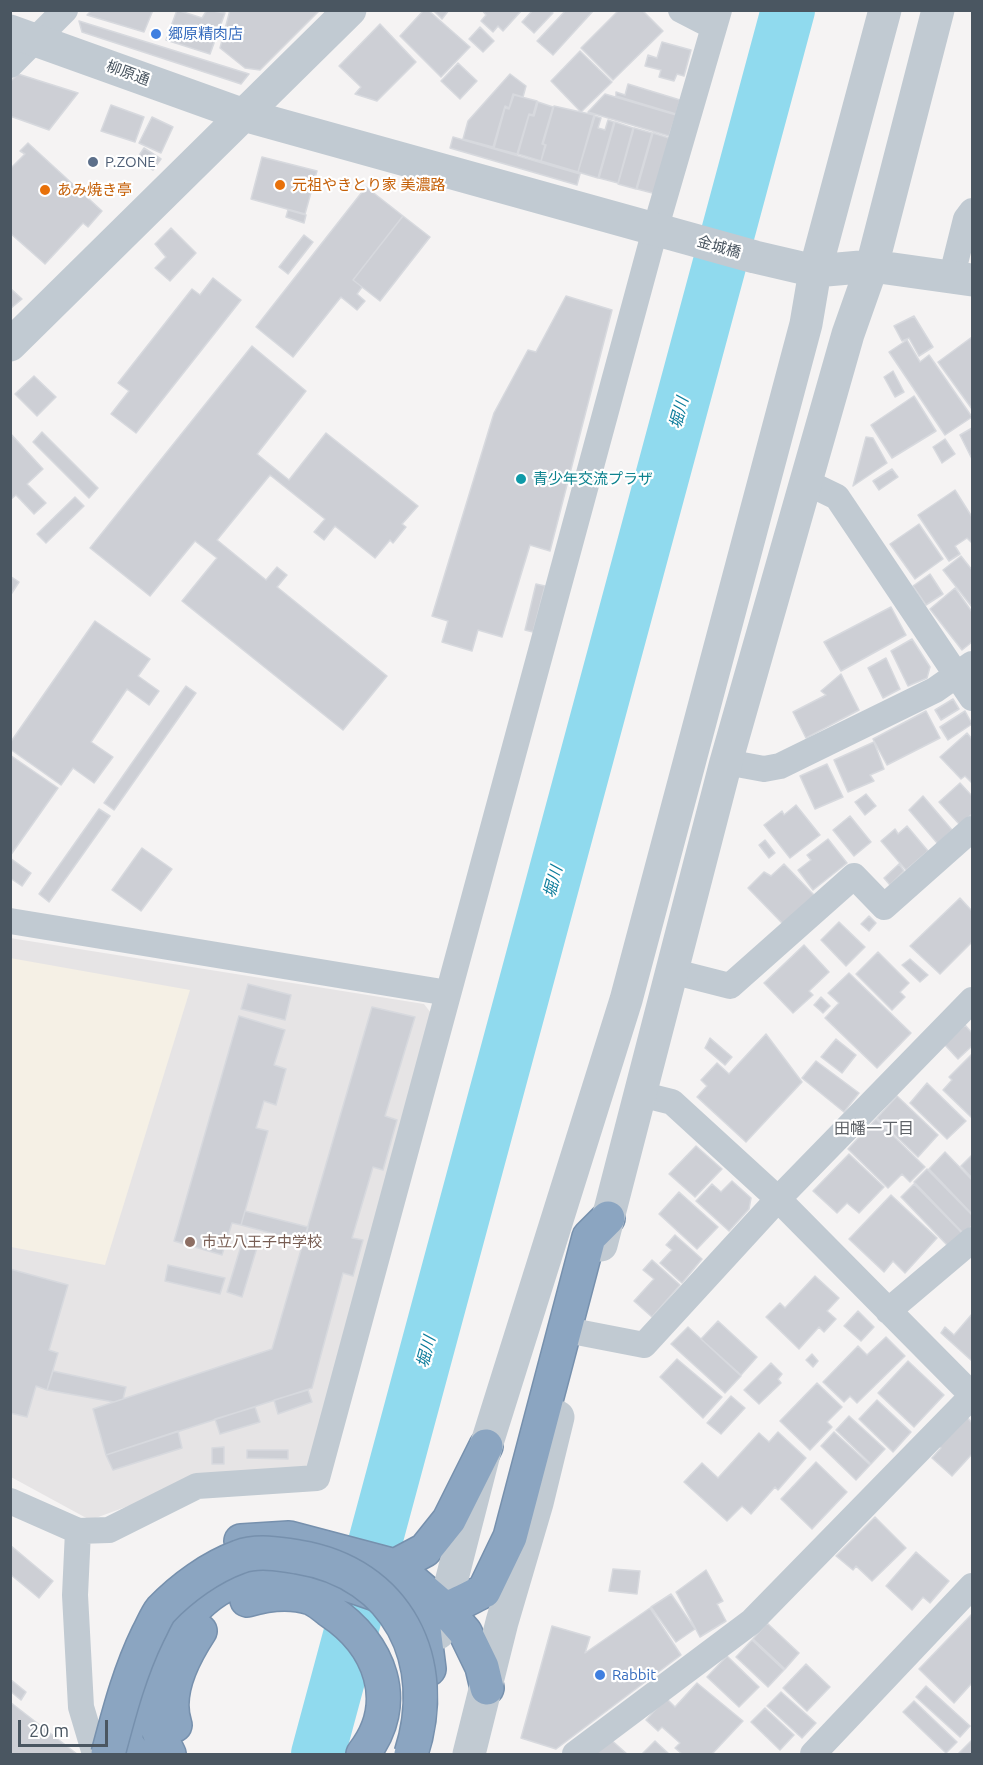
<!DOCTYPE html>
<html>
<head>
<meta charset="utf-8">
<style>
	body { margin:0 }
	#map { position:relative; width:983px; height:1765px; overflow:hidden; background:#f5f3f3; font-family:Ubuntu,sans-serif }
	canvas { display:block }
	.frame { position:absolute; inset:0; border:12px solid #4a5661; pointer-events:none }
	.scale { position:absolute; left:18px; top:1720px; width:90px; height:27px; box-sizing:border-box; border:3px solid #4a5661; border-top:0; padding-left:8px; font-size:18px; line-height:21px; white-space:nowrap; color:#4a5661; -webkit-text-stroke:4px #fff; paint-order:stroke }
</style>
</head>
<body>
<div id="map">
<canvas width="983" height="1765"></canvas>
<div class="frame"></div>
<div class="scale">20 m</div>
</div>
<script>
const ctx = document.querySelector('canvas').getContext('2d');
ctx.lineJoin = 'round';
function fill(path, color) { ctx.fillStyle = color; ctx.fill(path, 'evenodd'); }
function stroke(path, color, width, dash) { ctx.strokeStyle = color; ctx.lineWidth = width; ctx.lineCap = dash ? 'butt' : 'round'; ctx.setLineDash(dash || []); ctx.stroke(path); }
function write(font, color, halo, rows, align = 'center') {
  ctx.font = font + ' Ubuntu,"Noto Sans JP",sans-serif'; ctx.lineWidth = 4.5; ctx.setLineDash([]); ctx.textBaseline = 'middle'; ctx.strokeStyle = halo; ctx.fillStyle = color; for (const [text, x, y, turn = 0] of rows) {
    ctx.save(); ctx.translate(x, y); ctx.rotate((+turn || 0) * Math.PI / 180); ctx.textAlign = isNaN(turn) ? turn : align; if (halo) ctx.strokeText(text, 0, 0); ctx.fillText(text, 0, 0); ctx.restore();
  }
}
fill(new Path2D(`
	M10,938L424,1004L431,1013L309,1471L197,1481L90,1520L11,1477Z`), '#e6e4e5');
fill(new Path2D(`
	M10,958L190,990L105,1265L11,1247Z`), '#f5f0e5');
stroke(new Path2D(`
	M318,1754L788,10`), '#90daee', 54);
const building = new Path2D(`
	M92,10H153L144,32L87,15Z
	M177,10L202,18L207,10L225,13L210,54L166,40Z
	M230,10H320L260,70L245,68L220,48Z
	M424,10H428L470,47L441,77L400,36Z
	M433,10H449L442,19Z
	M482,10H522L503,31L498,26L493,32L481,21L486,15Z
	M533,10H550L553,13L534,33L522,22Z
	M566,10H594L553,55L537,41Z
	M619,10H642L663,31L613,80L581,48Z
	M79,21L249,74L241,84L82,32Z
	M380,24L416,62L377,101L355,94L361,87L339,66Z
	M480,27L494,41L483,52L469,39Z
	M662,42L691,50L684,76L677,74L674,81L659,77L661,70L645,66L648,55L657,58Z
	M580,51L612,82L581,112L551,81Z
	M458,63L477,81L460,99L441,81Z
	M18,74L78,93L49,130L10,116V82Z
	M510,74L526,86L523,97L513,94L509,108L505,106L493,147L463,139L468,121Z
	M628,84L680,100L676,114L616,96V92L625,95Z
	M605,94L676,115L669,136L588,112Z
	M514,95L537,101L533,115L529,114L517,154L494,148L505,108L509,109Z
	M538,102L553,107L542,144L545,145L541,161L518,154L529,115L534,116Z
	M111,105L144,117L135,142L101,131Z
	M554,106L594,115L578,172L541,161L546,145L543,144Z
	M595,116L601,118L598,128L605,130L608,120L614,122L598,178L578,172Z
	M152,117L173,127L161,153L139,143Z
	M615,122L633,128L618,183L599,178Z
	M634,128L652,133L636,189L618,184Z
	M653,133L672,139L656,194L637,189Z
	M453,137L580,174L577,185L450,148Z
	M28,143L102,211L88,227L83,223L45,264L10,233V169L25,154L20,151Z
	M144,148L161,159L153,170L136,160Z
	M262,157L317,171L305,214L251,199Z
	M366,187L403,216L353,280L362,287L357,294L365,301L357,310L341,297L293,357L256,327Z
	M288,210L306,215L304,223L286,217Z
	M403,216L430,237L380,301L353,280Z
	M171,228L196,253L170,281L155,268L166,257L155,244Z
	M304,235L313,242L288,274L279,267Z
	M213,278L241,300L136,433L111,414L129,391L118,383L192,289L200,295Z
	M10,288L22,299L10,309Z
	M566,296L612,310L550,551L530,545L502,637L478,630L472,651L442,642L448,621L432,616L494,413L528,350L536,352Z
	M914,316L933,347L919,356L909,338L902,341L894,326Z
	M972,337V409L938,362Z
	M907,340L920,362L929,355L972,417L945,435L889,352Z
	M252,346L306,391L257,454L289,480L326,433L418,506L402,524L406,527L393,543L390,540L375,558L335,526L324,540L314,532L325,519L270,475L217,540L266,580L277,567L287,575L277,587L387,676L343,730L182,601L217,558L195,541L150,596L90,548Z
	M893,371L904,392L895,397L884,377Z
	M34,376L56,397L37,416L15,394Z
	M914,396L936,431L892,458L871,425Z
	M972,428V459L960,435Z
	M42,432L98,488L89,498L33,442Z
	M10,433L43,469L27,484L46,503L34,514L16,495L10,500Z
	M866,437L873,438L887,463L853,486Z
	M945,439L955,454L942,463L933,447Z
	M892,469L898,477L879,490L873,481Z
	M955,490L972,517V543L967,538L955,546L960,554L949,561L918,515Z
	M75,497L84,506L46,543L37,534Z
	M919,524L943,559L915,579L890,544Z
	M961,556L972,570V607L943,570Z
	M930,574L943,594L926,605L913,586Z
	M10,576L19,582L10,596Z
	M536,584L545,586L533,632L525,630Z
	M955,588L972,612V642L962,650L930,609Z
	M891,607L906,635L841,671L824,642Z
	M95,621L150,659L138,676L159,691L149,705L127,689L91,742L113,757L94,783L73,768L61,785L10,749V743Z
	M912,639L930,667L927,678L908,686L891,651Z
	M886,658L900,689L883,698L868,668Z
	M841,674L859,710L806,738L793,712L826,695L821,691Z
	M186,686L196,693L114,810L104,803Z
	M953,699L959,709L941,720L935,710Z
	M926,711L940,738L887,765L873,739Z
	M965,711L972,724L948,740L940,727Z
	M967,733L972,739V783L965,776L961,779L940,757Z
	M874,742L884,769L870,775L874,781L848,792L834,760Z
	M10,755L58,788L10,856Z
	M827,764L843,797L815,809L800,776Z
	M960,783L972,796V814L960,825L939,802Z
	M866,794L876,806L865,815L855,802Z
	M923,796L952,830L938,844L909,810Z
	M796,805L820,835L790,858L764,825L782,811L784,815Z
	M99,809L110,816L49,902L39,894Z
	M850,816L871,842L854,856L833,830Z
	M907,826L928,851L906,870L881,841L895,829L898,834Z
	M828,839L847,863L813,890L798,870L811,860L807,855Z
	M765,840L775,853L769,858L759,845Z
	M142,848L172,869L141,911L112,890Z
	M10,858L31,873L22,886L10,878Z
	M784,864L815,896L784,925L748,888L764,872L771,876Z
	M899,864L904,871L890,885L884,878Z
	M960,898L972,911V942L940,974L910,946Z
	M869,916L876,923L869,931L861,924Z
	M839,922L865,947L846,966L821,940Z
	M804,945L829,972L809,991L813,995L793,1013L764,983Z
	M878,952L909,983L900,992L905,997L892,1010L856,974Z
	M910,959L928,975L920,982L902,965Z
	M849,973L911,1033L877,1068L825,1018L839,1003L828,993Z
	M248,984L291,995L285,1020L241,1009Z
	M821,997L830,1006L823,1013L814,1005Z
	M372,1007L415,1017L385,1116L397,1120L383,1170L373,1167L352,1238L363,1240L353,1276L343,1273L312,1388L106,1455L93,1409L272,1349Z
	M239,1016L285,1030L274,1065L286,1069L276,1105L264,1101L256,1128L268,1131L241,1225L232,1223L222,1255L174,1241Z
	M965,1025L972,1033V1046L958,1059L944,1044Z
	M766,1034L802,1082L746,1142L697,1097L707,1086L701,1080L717,1063L729,1074Z
	M710,1038L732,1057L725,1065L705,1048Z
	M836,1039L856,1055L842,1073L821,1057Z
	M972,1054V1118L943,1090L952,1080L949,1077Z
	M816,1061L859,1093L844,1112L802,1078Z
	M927,1083L966,1121L947,1139L910,1103Z
	M897,1096L938,1135L918,1157L877,1118Z
	M876,1119L925,1167L910,1182L902,1174L888,1188L848,1149Z
	M696,1146L722,1169L695,1197L669,1174Z
	M945,1152L972,1180V1214L929,1169Z
	M849,1154L884,1187L859,1213L847,1203L837,1213L813,1191Z
	M972,1155V1178L961,1166Z
	M927,1169L972,1215V1226L964,1234L914,1182Z
	M732,1181L751,1198L749,1209L729,1231L696,1201L712,1184L721,1192Z
	M914,1184L962,1233L948,1246L901,1197Z
	M679,1192L718,1227L697,1249L659,1214Z
	M891,1195L937,1238L905,1273L893,1261L884,1272L849,1239Z
	M245,1211L308,1227L304,1242L241,1225Z
	M675,1235L702,1259L682,1283L660,1263L672,1250L666,1245Z
	M244,1236L259,1241L242,1297L227,1292Z
	M652,1260L680,1285L652,1317L634,1301L654,1279L643,1270Z
	M168,1265L225,1278L220,1294L165,1281Z
	M10,1269L68,1285L49,1350L58,1353L47,1390L36,1386L27,1417L10,1413Z
	M815,1276L839,1298L827,1311L836,1319L824,1332L819,1327L799,1349L766,1317L780,1303L785,1308Z
	M858,1311L874,1327L861,1341L844,1326Z
	M972,1314V1361L941,1333L945,1327L954,1335Z
	M718,1321L757,1357L741,1375L701,1339Z
	M688,1327L741,1376L725,1393L671,1344Z
	M886,1337L905,1356L857,1403L850,1396L844,1402L823,1382L858,1346L867,1355Z
	M812,1354L818,1361L813,1367L806,1360Z
	M677,1359L722,1397L703,1418L660,1377Z
	M908,1361L944,1395L914,1427L878,1393Z
	M771,1363L782,1374L778,1379L781,1383L759,1404L744,1390Z
	M53,1371L126,1387L123,1399L114,1402L47,1390Z
	M817,1383L842,1407L827,1422L832,1427L810,1450L780,1421Z
	M308,1390L312,1402L278,1414L274,1400Z
	M731,1396L745,1408L721,1434L707,1423Z
	M877,1400L911,1432L893,1452L859,1419Z
	M255,1407L260,1422L220,1434L215,1419Z
	M849,1416L885,1449L871,1464L836,1430Z
	M967,1417L972,1423V1454L952,1476L932,1458L941,1448L939,1446Z
	M178,1431L182,1448L113,1470L106,1455Z
	M778,1432L806,1458L778,1490L775,1487L751,1514L742,1506L727,1521L684,1482L702,1463L718,1478L759,1433L769,1442Z
	M834,1432L870,1465L856,1480L821,1446Z
	M224,1447V1464H212V1448Z
	M247,1450H288V1459L247,1458Z
	M816,1462L847,1492L812,1529L781,1499Z
	M875,1517L906,1548L872,1581L856,1566L853,1570L836,1556Z
	M10,1545L53,1581L39,1598L10,1574Z
	M916,1552L949,1581L930,1603L923,1597L912,1610L886,1586Z
	M613,1569L640,1571L637,1594L609,1591Z
	M706,1570L723,1601L717,1604L726,1621L700,1637L676,1592Z
	M671,1594L695,1629L676,1642L651,1607Z
	M650,1608L681,1655L556,1749L521,1738L552,1626L590,1637L585,1653Z
	M972,1614V1683L954,1703L919,1669Z
	M767,1623L799,1653L785,1669L753,1639Z
	M752,1640L784,1670L768,1687L736,1657Z
	M727,1656L759,1687L739,1707L707,1677Z
	M806,1664L830,1687L807,1711L783,1688Z
	M10,1679L26,1692L21,1700L10,1691Z
	M697,1683L743,1721L712,1754H682L675,1748L680,1743L662,1727L658,1731L646,1720L666,1698L675,1707Z
	M926,1686L970,1726L960,1737L916,1697Z
	M781,1692L816,1723L802,1738L767,1706Z
	M914,1701L957,1742L946,1753L903,1712Z
	M10,1702L77,1754H10Z
	M765,1708L794,1735L780,1750L751,1722Z
	M609,1738L627,1754H593Z
	M972,1740V1754H958Z
	M655,1741L669,1754H642Z`);
fill(building, '#cdcfd5');
stroke(building, '#d7d9de', 1.5);
const motorway = new Path2D(`
	M241,1541L289,1538L395,1566L444,1608L465,1632L482,1667L487,1688
	M395,1566L425,1550L449,1520L486,1446
	M247,1600C267,1594 290,1591 311,1598C318,1601 325,1607 330,1611C380,1644 403,1703 363,1754
	M401,1602L424,1629L429,1669
	M126,1702V1743L134,1754
	M175,1725C164,1693 183,1657 200,1631
	M169,1754C148,1714 144,1683 168,1643C197,1597 230,1571 286,1573C297,1573 309,1572 318,1575C359,1586 398,1607 442,1608C454,1608 472,1596 484,1591L510,1537L589,1237L608,1218`);
stroke(motorway, '#7690ad', 36);
stroke(new Path2D(`
	M681,10L714,27
	M10,65L65,10
	M952,275L966,219L972,211
	M806,482L837,497L972,698
	M726,762L764,769L780,766L935,690L972,664
	M10,921L448,993
	M671,971L730,986L854,876L884,907L972,829
	M640,1094L672,1102L778,1199L972,1395
	M888,1311L972,1240
	M577,1332L644,1345L778,1199L972,1000
	M10,1501L78,1531L109,1530L197,1486L317,1478L655,230L719,10
	M78,1531L75,1595L81,1707L95,1754
	M575,1754L751,1622L972,1396
	M813,1754L972,1586`), '#c1cad2', 26);
stroke(new Path2D(`
	M10,31L244,115L755,257L815,271L872,266L972,280
	M10,345L350,10
	M601,1245L726,762L848,334L872,266L938,10
	M438,1633L486,1446L626,1000L806,324L815,271L885,10
	M469,1754L502,1622L537,1503L558,1417`), '#c1cad2', 33);
stroke(motorway, '#8ba5c1', 33);
const motorwayBridge = new Path2D(`
	M108,1754C119,1713 129,1673 148,1634C152,1627 156,1616 161,1610C182,1588 211,1567 239,1557C257,1550 280,1554 298,1557C398,1573 441,1662 411,1754`);
stroke(motorwayBridge, '#7690ad', 36, []);
stroke(motorwayBridge, '#8ba5c1', 33);
for (const [x, y, r, color] of [
	[156,34,6,"#3f7fe0"],
	[93,162,6,"#5c6f8a"],
	[280,185,6,"#e8710a"],
	[45,190,6,"#e8710a"],
	[521,479,6,"#0f9aa8"],
	[190,1242,6,"#8d6e63"],
	[600,1675,6,"#3f7fe0"]
]) { const dot = new Path2D(); dot.arc(x, y, r, 0, 2 * Math.PI); ctx.fillStyle = color; ctx.fill(dot); stroke(dot, '#fff', 2); }
write('15px', '#366cbe', '#fff', [
	["郷原精肉店",168,34],
	["Rabbit",612,1675]
], 'left');
write('15px', '#4a5661', '#fff', [
	["柳原通",128,73,20],
	["金城橋",719,247,16]
]);
write('15px', '#4e5e75', '#fff', [
	["P.ZONE",105,162]
], 'left');
write('15px', '#c56008', '#fff', [
	["元祖やきとり家 美濃路",292,185],
	["あみ焼き亭",57,190]
], 'left');
write('15px', '#0d838f', '#fff', [
	["青少年交流プラザ",533,479]
], 'left');
write('15px', '#785e54', '#fff', [
	["市立八王子中学校",202,1242]
], 'left');
write('italic 16px', '#0c7c9b', '#fff', [
	["堀川",679,413,-75],
	["堀川",553,882,-75],
	["堀川",426,1352,-75]
]);
write('16px', '#5f6368', '#fff', [
	["田幡一丁目",874,1129]
]);
</script>
</body>
</html>
